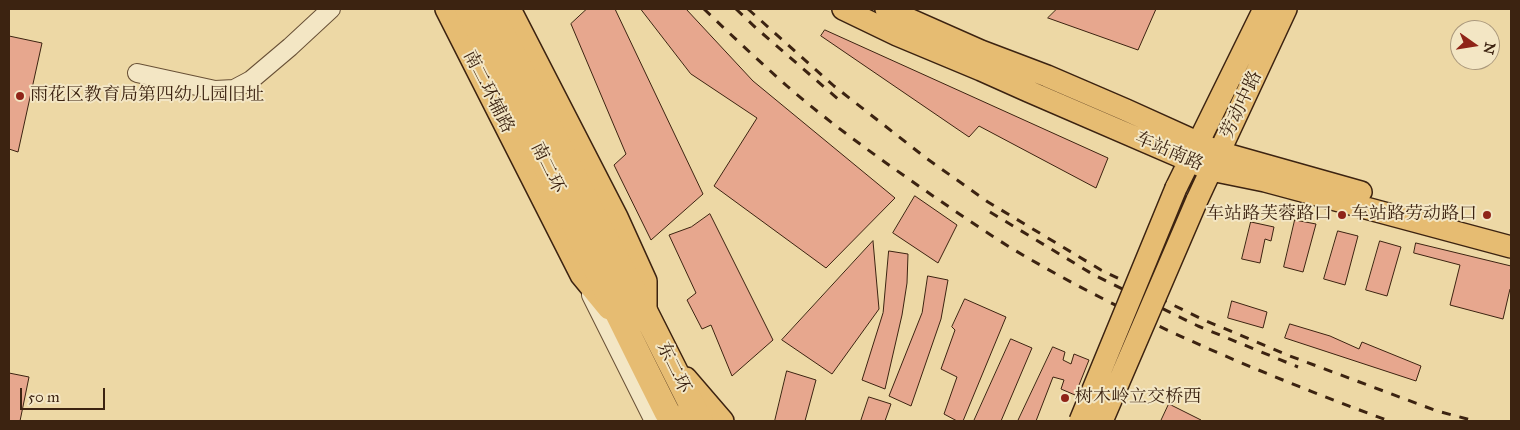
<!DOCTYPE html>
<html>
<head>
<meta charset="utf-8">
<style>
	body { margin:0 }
	#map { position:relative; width:1520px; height:430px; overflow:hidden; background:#edd8a5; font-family:"IM FELL Great Primer",serif }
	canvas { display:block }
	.frame { position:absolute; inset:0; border:10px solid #3c2311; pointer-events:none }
	.north { position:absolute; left:1450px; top:20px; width:50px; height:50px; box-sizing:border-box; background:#f3e6c4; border:1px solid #aa987c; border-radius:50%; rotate:103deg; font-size:14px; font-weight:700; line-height:20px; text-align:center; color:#3c2311 }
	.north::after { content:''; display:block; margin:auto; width:18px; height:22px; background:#8f2418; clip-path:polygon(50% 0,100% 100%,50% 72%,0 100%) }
	.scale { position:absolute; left:20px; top:388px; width:85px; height:22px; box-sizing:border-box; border:2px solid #3c2311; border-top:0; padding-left:6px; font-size:15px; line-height:18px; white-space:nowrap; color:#3c2311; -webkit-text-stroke:4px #f3e6c4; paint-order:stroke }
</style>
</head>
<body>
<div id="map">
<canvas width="1520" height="430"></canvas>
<div class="frame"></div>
<div class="north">N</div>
<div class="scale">50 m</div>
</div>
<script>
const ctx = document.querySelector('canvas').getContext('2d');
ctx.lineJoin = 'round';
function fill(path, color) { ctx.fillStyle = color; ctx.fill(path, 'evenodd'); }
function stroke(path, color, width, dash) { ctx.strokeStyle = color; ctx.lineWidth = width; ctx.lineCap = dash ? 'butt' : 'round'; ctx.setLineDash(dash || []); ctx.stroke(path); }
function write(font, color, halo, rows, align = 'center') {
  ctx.font = font + ' "IM FELL Great Primer","Noto Serif SC",serif'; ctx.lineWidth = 4; ctx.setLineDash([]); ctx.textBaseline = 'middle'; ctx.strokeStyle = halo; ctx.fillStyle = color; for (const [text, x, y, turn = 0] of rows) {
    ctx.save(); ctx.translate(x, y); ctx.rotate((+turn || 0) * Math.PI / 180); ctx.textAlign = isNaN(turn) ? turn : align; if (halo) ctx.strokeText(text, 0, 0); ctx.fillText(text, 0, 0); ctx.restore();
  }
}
const building = new Path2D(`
	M587,9H615L703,194L651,240L614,165L626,154L571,24Z
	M641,9H686L753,81L895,198L826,268L714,186L757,118L691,74Z
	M1057,9H1156L1138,50L1048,18Z
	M825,30L1108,158L1096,188L979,126L969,137L821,36Z
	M9,36L42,43L18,152L9,149Z
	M915,196L957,225L938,263L893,233Z
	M710,214L773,340L732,376L711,325L702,329L687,300L696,293L669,235L691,227Z
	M1295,220L1316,224L1303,272L1284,267Z
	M1251,222L1274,227L1271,241L1265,239L1260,263L1242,259Z
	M1338,231L1358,236L1345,285L1324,279Z
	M873,241L879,309L832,374L782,340Z
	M1380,241L1401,247L1387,296L1366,290Z
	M1416,243L1511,266V290L1510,289L1503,319L1450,305L1460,265L1414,253Z
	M889,251L908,254L907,283L902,315L885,389L862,380L883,313Z
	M928,276L948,280L941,319L911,406L889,396L922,313Z
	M965,299L1006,317L963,421H957L944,414L957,377L941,369L955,330L952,327Z
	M1232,301L1267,312L1263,328L1228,318Z
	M1290,324L1330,336L1359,349L1362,342L1421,366L1416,381L1285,338Z
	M1011,339L1032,348L1001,421H974Z
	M1053,347L1065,352L1063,360L1071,364L1074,354L1089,360L1075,395L1061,389L1064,380L1053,377L1036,421H1018Z
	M787,371L816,380L805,421H775Z
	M9,373L29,377L20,421H9Z
	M869,397L891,404L885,421H861Z
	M1169,404L1201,420V421H1161Z`);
fill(building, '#e7a78e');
stroke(building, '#3c2311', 1);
const minor = new Path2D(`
	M137,73L215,90L234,89L251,80L290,47L331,9
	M591,295L654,421`);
const major = new Path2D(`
	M446,9L581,275L609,309
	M510,9L617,217L646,281V314
	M843,9L897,35L981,70L1028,91L1211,170L1265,181L1511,247
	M886,9L981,51L1047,76L1126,110L1219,152L1361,192
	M1176,188L1264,9
	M1197,200L1286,9
	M686,378L723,421`);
const highway = new Path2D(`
	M468,9C536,143 599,278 667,412L674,421
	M490,9L605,238L646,314L700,421`);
stroke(minor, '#685036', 20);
stroke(major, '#3c2311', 24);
stroke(highway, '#3c2311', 28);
stroke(minor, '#f3e6c4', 18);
stroke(major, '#e6bc72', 21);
stroke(highway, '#e6bc72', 25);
stroke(new Path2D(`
	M704,9C731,35 759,61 787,86C833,126 883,161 933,196C964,217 995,239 1028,258C1142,324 1265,375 1389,421
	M736,9L756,28L838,99
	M748,9L834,86L926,158L988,202L1101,270L1204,320L1290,356L1437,411L1475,421
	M990,212L1094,275L1198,326L1298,367`), '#3c2311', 3, [9, 9]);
const majorBridge = new Path2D(`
	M1080,421L1176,188
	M1102,421L1197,200`);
stroke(majorBridge, '#3c2311', 24, []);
stroke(majorBridge, '#e6bc72', 21);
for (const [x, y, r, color] of [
	[20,96,5,"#8f2418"],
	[1342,215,5,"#8f2418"],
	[1487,215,5,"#8f2418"],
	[1065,398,5,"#8f2418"]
]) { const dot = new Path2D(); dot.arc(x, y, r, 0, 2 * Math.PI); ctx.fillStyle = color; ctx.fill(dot); stroke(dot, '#f3e6c4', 2); }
write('18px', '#3c2311', '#f3e6c4', [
	["南二环辅路",488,92,63],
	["劳动中路",1242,105,-65],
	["车站南路",1169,152,23],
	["南二环",547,168,64],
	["东二环",673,368,64]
]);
write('18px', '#3c2311', '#f3e6c4', [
	["雨花区教育局第四幼儿园旧址",30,96],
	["车站路芙蓉路口",1332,215,"right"],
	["车站路劳动路口",1477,215,"right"],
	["树木岭立交桥西",1075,398]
], 'left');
</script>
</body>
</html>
